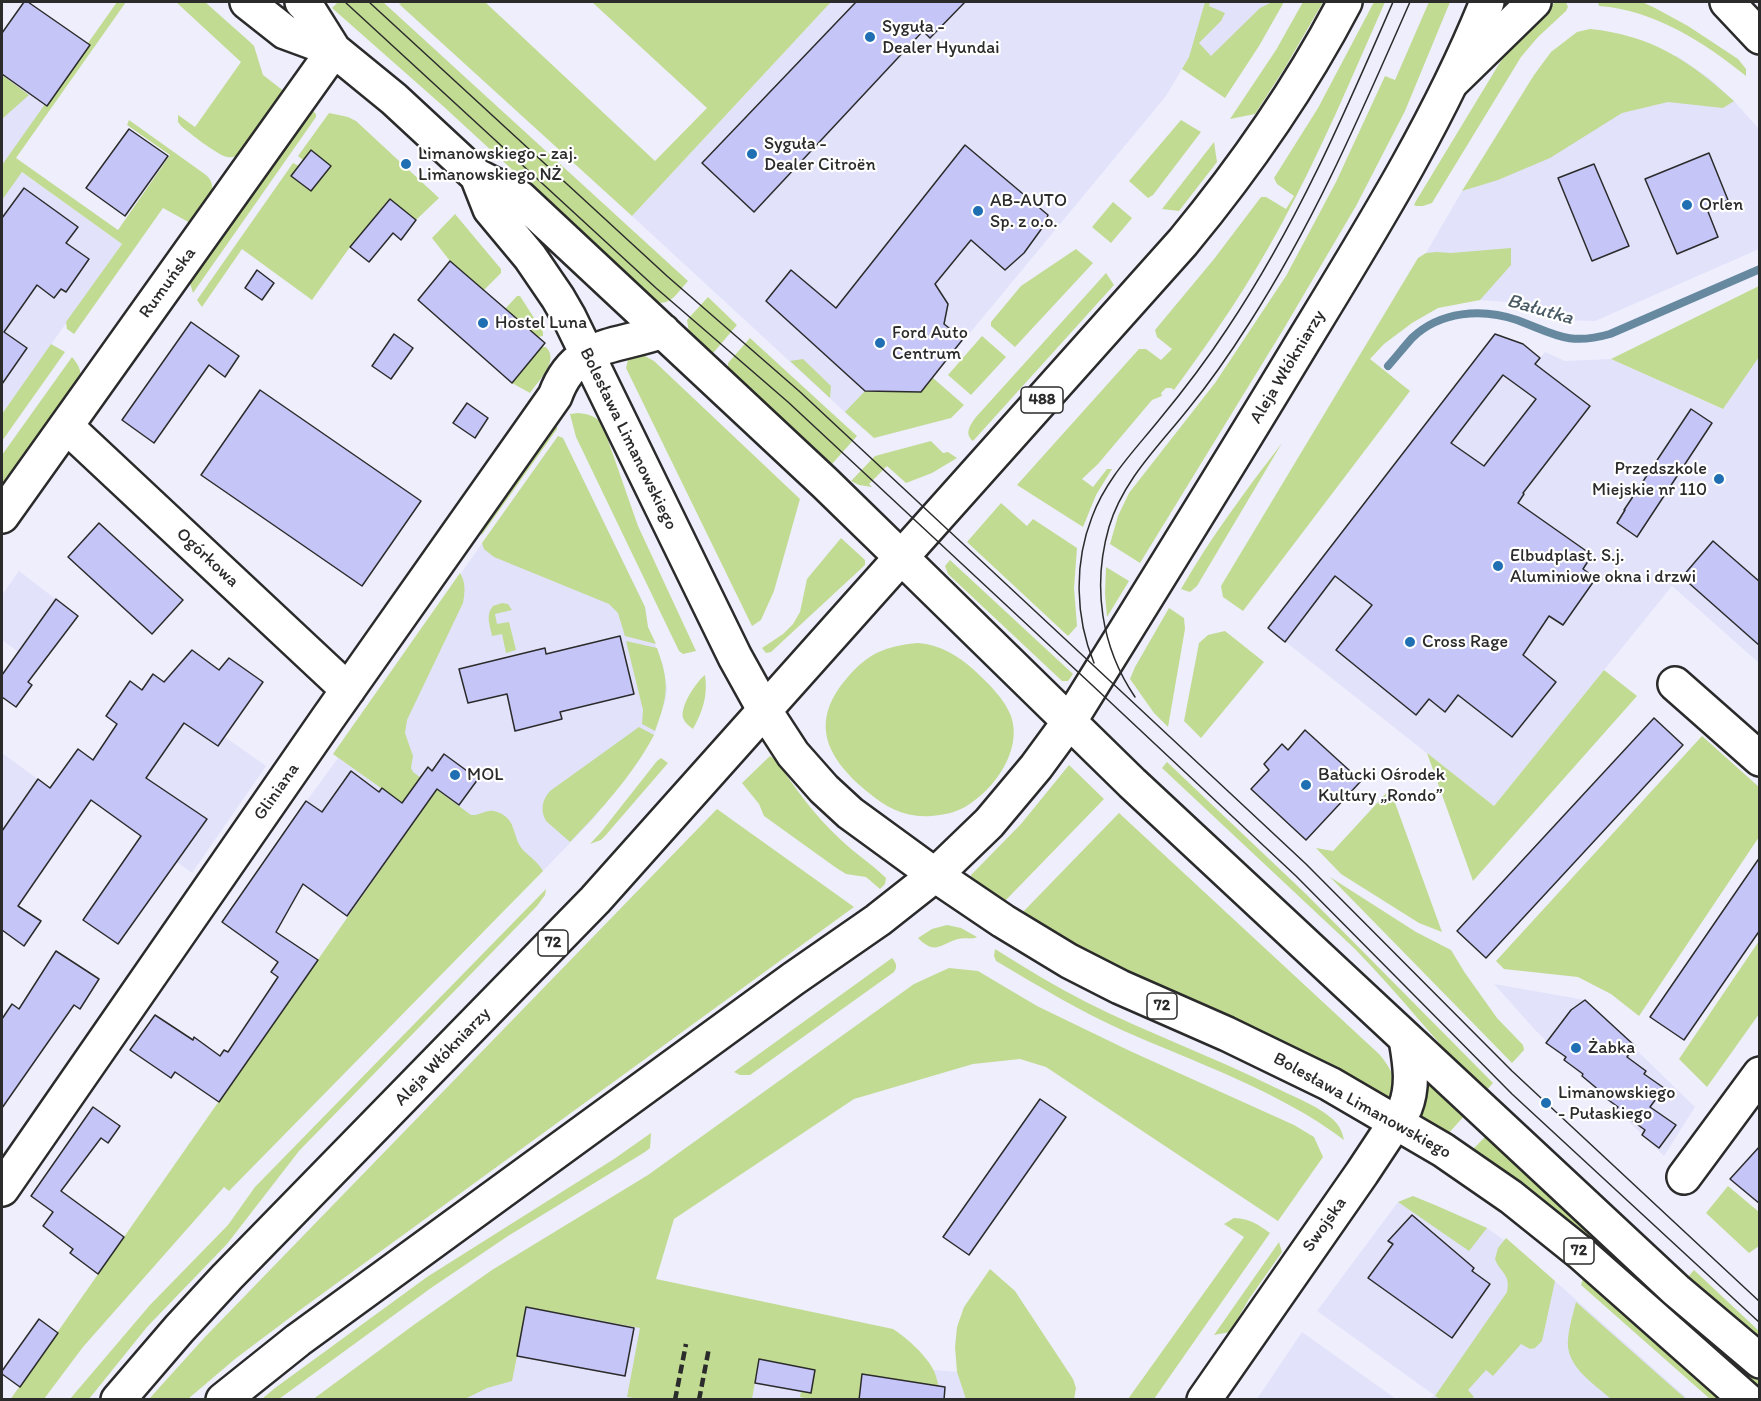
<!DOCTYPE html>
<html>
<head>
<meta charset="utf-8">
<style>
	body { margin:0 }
	#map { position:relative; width:1761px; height:1401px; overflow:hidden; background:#eeeefd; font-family:Itim,sans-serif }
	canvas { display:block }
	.frame { position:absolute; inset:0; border:3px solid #2b2b2b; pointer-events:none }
</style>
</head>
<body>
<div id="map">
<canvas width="1761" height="1401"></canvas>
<div class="frame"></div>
</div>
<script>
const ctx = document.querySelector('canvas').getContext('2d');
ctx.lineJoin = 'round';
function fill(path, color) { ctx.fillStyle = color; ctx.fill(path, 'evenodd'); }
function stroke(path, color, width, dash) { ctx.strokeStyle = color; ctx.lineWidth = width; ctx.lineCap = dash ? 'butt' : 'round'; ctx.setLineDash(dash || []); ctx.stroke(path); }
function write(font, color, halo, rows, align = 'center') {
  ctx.font = font + ' Itim,sans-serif'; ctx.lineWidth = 4.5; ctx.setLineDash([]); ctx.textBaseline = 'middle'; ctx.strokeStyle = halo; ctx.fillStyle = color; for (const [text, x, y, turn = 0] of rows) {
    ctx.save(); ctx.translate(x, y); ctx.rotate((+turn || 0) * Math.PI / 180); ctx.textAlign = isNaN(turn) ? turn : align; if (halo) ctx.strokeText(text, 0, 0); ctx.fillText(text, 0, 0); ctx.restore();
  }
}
fill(new Path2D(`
	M831,2H1283L1209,67L1189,57L1166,96L921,392L863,429L632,216Z
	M2,40L63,84L8,162L122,244L2,414Z
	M1677,56L1709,78L1734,101L1759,129V249L1595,321L1565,320L1519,303L1480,300L1426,253L1462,191Z
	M1495,334L1525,346L1540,358L1545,352L1565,361L1611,359L1722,409L1759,357V663L1672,586L1494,806L1268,628Z
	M558,436L563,438L645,607L648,627L663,665L667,689L666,698L654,735L637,763L593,819L543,871L519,885L419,815L356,903L274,846L338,758L333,754Z
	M19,571L78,616L39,667L2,640V595Z
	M147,682L266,766L192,873L73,788Z
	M2,753L65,799L2,890Z
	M1494,984L1585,1000L1695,1107L1664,1156L1536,1031Z
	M1413,1196L1487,1228L1530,1259L1688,1399H1429L1434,1395L1317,1311L1398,1202Z
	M528,1290L841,1359L934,1370L1060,1380L1049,1400H389Z
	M1302,1332L1396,1399H1257Z`), '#e2e2fb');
fill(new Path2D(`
	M117,2H126L16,158L118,230L170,155L127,125L129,120L206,175C213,181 213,187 211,195L192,224L163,208L74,334L67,329L66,322L122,244L22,172L2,200V165Z
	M176,2H205L250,42L254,46L263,75L285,92L241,153C237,156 233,158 227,157C216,154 191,134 181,126L178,122V115L195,127L241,62Z
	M338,2H383L688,281C678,292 671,306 656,302L443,106L332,8Z
	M404,2H485L655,161L707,108L592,2H831L632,216L399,4Z
	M1205,2H1210L1209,6L1225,13L1221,21L1199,43L1211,56L1260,8L1272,2H1284L1259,46L1225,98L1182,69L1189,57Z
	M1303,2L1309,3L1323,2L1286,66L1255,114L1230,119L1276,50Z
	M1374,2H1385C1352,77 1320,153 1281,225C1250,283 1213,337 1174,390L1171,388H1166L1161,393L1162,396L1152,400L1098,464L1082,479L1093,487L1107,469H1112L1096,495L1083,527L1017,485L1139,349H1146L1161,360L1172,349L1157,337L1155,330L1214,259L1261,197H1266L1286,209L1294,196L1277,184L1274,178L1318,108Z
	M1429,2H1450L1405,111L1356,206L1283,330L1140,563L1110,544L1118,516L1129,493L1215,383L1286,276L1336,182L1385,76L1395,80Z
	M1556,2H1566L1568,7L1566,11L1538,37L1521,57L1432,203L1423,206H1416L1414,205L1416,201L1499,64C1514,41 1533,17 1556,2Z
	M1598,2H1642L1655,8L1688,26L1738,59L1746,69V76C1704,42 1654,10 1599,6Z
	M1590,29C1651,35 1690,61 1734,101L1723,108L1668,102L1622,113L1550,158L1498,180L1462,191L1534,75L1551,52L1577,32Z
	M2,75L29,95L2,119Z
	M311,109L316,114V117L193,293L189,280Z
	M329,113L348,117L356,121L439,198L416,220L389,199L350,247L312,300L242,249L202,307L197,300L293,163L299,166L291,176L311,191L330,166L303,160L298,156Z
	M1181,120L1201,132L1153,195L1148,198L1129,181Z
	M1214,142L1217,162L1179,211L1162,209Z
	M1113,202L1132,218L1111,243L1092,227Z
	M455,214L501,269V273L484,290L450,261L432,238Z
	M1511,248V265L1480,300L1438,308L1412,323L1384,344L1370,359L1410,391L1243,611L1223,597L1221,586L1418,258L1426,253L1437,252L1451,253Z
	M1076,249L1093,263L1015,347L991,326V322L1021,286Z
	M1106,273L1114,285L973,441C964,434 970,425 976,417Z
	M1759,286V357L1723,409L1611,359Z
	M517,296H520L543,332V336L538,337L505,309Z
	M708,297L737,325L714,352H711L689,333L687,320Z
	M982,336L1006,357L971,395L948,375Z
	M750,338L857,436L832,464L728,368V363Z
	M51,344L65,352L2,441V414Z
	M541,347H546C560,361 538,381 530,393L512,383Z
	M636,355H643L654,361L800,499L774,591L761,620L752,626L626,368L628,360Z
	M72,357C78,364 83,372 79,381L2,490V455Z
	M803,359L831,386L830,398L790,361Z
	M933,378L964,405L951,418L874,438L845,412L865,391L921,392Z
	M578,413C589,414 597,416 603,426L638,526L696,651L683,654L679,651L576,437L570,414Z
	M555,421L557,426V429L481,536L484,522Z
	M558,436L563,438L645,607L648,627L656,644L625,636L618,613L609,604L494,557L484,549L482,543Z
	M931,441L943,453L948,452L957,458L932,473L906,483L887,466L869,484L872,487L859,485L851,481L875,456Z
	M1282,443L1197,586L1190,592L1181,589C1211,537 1246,490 1282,443Z
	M1001,503L1027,526L1033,519L1077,548L1074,588L1077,626L1068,636L967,542Z
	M841,538L865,560V565L771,652L766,653L762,648L783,634L793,624L800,612L807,579Z
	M950,560L1073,674L1068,681H1062L948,574L945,566Z
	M1106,567L1129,581L1107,617L1105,594Z
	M460,573C466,583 465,592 463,603L407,720L405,733L413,756L411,768L413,772L471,815C479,816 486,809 494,811C518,817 511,836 523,850C530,857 538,862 543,871L229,1191L224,1187L83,1347L44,1399L10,1400L419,815L333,754Z
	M502,603L508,604L512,610L495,614L497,624L509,622L516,650L506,653L502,634L492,636C490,625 485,615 493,606Z
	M1169,608L1184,618L1185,629L1168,727L1154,713L1130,679L1135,667Z
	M1225,631L1264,662L1201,738L1184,721L1199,643L1208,635Z
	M626,641L657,648C670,684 668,696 655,731L642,724L643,710Z
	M918,643C941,645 957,655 974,670C988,683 1004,698 1011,716C1023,750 994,790 965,807C954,813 943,815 931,816C906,818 887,808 869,793C827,759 808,723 847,678C868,653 886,646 918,643Z
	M1604,670L1637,696L1473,881L1427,753L1494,806Z
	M705,675C708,695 703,711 693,729C689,726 685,723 683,718C680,706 696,682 705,675Z
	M639,727L654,735C633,775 601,810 570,842L546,821C540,810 542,800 550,791Z
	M1702,736L1759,787V837L1639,1016L1611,994L1578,977L1504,969L1496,961Z
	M770,756L776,760C795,788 814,815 840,839C854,853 872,864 886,878L885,884L880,889L866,877L846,874L835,867L764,816L759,804L742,783Z
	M661,758L668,763L605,836L601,840L590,844L601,832L657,761Z
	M1167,762L1306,894L1493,1083L1485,1092C1439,1046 1400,995 1355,949L1162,768Z
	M1069,765L1104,799L1004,902L971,878V875L1021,824Z
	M1390,789L1442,932L1419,923L1341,874L1316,848L1333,851Z
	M717,809L854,907L300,1310L235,1359L188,1399H149L205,1337Z
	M1119,813L1379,1054C1393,1070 1397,1082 1395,1103L1331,1067L1273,1037L1143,980L1085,952L1021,914Z
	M1330,877L1416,932L1451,950L1465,973L1497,1018L1523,1045L1524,1050L1512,1063Z
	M546,889L545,895L537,906L299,1151L227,1244L147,1327L89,1399H70L150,1305L228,1225L255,1187Z
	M947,925L961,928L977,937C971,940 965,937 958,939C939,945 935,955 918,938L932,929Z
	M1759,941V1014L1707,1087L1679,1059Z
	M995,949C1025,968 1055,986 1086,1002C1147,1033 1212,1056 1274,1087C1292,1096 1314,1104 1330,1117C1338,1123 1342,1130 1344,1140C1281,1092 1197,1063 1124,1031C1080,1011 1038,986 996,961L994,956Z
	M892,958C896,963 898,966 894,972L750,1075H740L734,1072Z
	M949,968L978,971L1037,1006L1130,1051L1294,1125L1314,1137L1323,1157L1278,1221L1046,1067L1020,1059L973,1064L854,1099L674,1219L656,1279L893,1329C907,1338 927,1356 934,1371C938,1380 939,1390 941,1399L862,1375L859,1398L869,1399L815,1400L800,1397L801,1391L811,1392L815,1370L759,1359L752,1399L647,1400L627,1397L640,1328L527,1307L512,1381L487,1388L465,1399L312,1400L415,1324L492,1270L648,1175L914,984Z
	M1424,1077L1465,1115L1447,1135L1415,1115Z
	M651,1133L650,1148L645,1152L508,1236L431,1288L279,1399H262L275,1388L427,1277L614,1159Z
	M1487,1135L1712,1342L1759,1381V1390L1471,1151Z
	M1728,1186L1759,1212V1246L1749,1253L1706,1213Z
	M1413,1196L1435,1205L1487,1228L1469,1251L1398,1202Z
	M1234,1218C1251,1219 1257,1224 1270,1233L1154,1399H1128L1244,1237L1224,1224Z
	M1506,1238L1555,1281L1542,1341L1535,1348L1530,1349L1521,1344L1493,1376L1486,1370L1468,1390L1474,1397L1471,1399H1440L1435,1396L1507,1292C1511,1274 1500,1273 1495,1259L1498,1248Z
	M1279,1242L1282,1252L1249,1299L1230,1332L1214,1335Z
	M990,1269L1015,1291L1073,1379L1076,1388L1074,1399H966L957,1372L955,1347L957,1327L964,1307Z
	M1694,1270L1759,1331V1342L1686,1279Z
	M1584,1275L1724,1399H1710L1581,1285Z
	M1576,1302L1686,1399H1611C1593,1383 1565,1366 1568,1339C1569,1327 1573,1314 1576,1302Z`), '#c2db92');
stroke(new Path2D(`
	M1388,366C1396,357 1404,347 1412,338C1440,311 1482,308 1517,320C1555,334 1568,346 1610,334L1760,269`), '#66899f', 8);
const building = new Path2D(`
	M24,2H28L90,45L47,106L2,74V33Z
	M856,2H965L930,38L923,31L754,212L702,163Z
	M129,129L168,156L125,216L86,188Z
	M965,145L1048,215L1045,224L1024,253L1005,270L971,240L935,284L948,304L944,324L963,339L921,392L865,391L766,301L791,270L836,308Z
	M311,150L331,166L311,191L291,176Z
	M1709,153L1728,200L1707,209L1718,237L1677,254L1645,179Z
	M1594,164L1629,246L1592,261L1558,178Z
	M24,188L78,227L66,243L89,259L66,292L61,289L54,298L37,285L4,332L27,348L2,384V218Z
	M390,199L416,220L401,240L393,233L369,262L350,247Z
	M450,261L545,343L512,383L418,300Z
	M257,270L274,283L262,300L245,288Z
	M191,322L239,356L225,377L209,365L154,443L122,420Z
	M394,334L413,348L391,379L372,366Z
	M1495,334L1523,344L1540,358L1535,364L1590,406L1523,493L1524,494L1518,503L1592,555L1583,569L1596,578L1563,625L1549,616L1523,655L1556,682L1512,737L1458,695L1445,712L1429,699L1416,715L1336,650L1372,605L1335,576L1285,642L1268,628ZM1503,375L1536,399L1484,466L1451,443Z
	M260,390L421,501L362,586L201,475Z
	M467,403L488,418L475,438L453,423Z
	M1691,409L1712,423L1637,537L1617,523L1625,510H1624Z
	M99,523L183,600L152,634L68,557Z
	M1713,541L1760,582V646L1682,577Z
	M56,599L78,616L28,682L32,685L16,707L2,697V675Z
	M620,636L634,694L560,712L562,719L515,731L507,694L468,703L459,669L545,648L546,654Z
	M192,650L219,670L229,658L263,682L218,746L184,723L146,778L207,819L118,944L83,920L141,836L91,800L18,906L41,921L24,946L2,930V831L38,779L50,788L78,749L93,760L117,724L106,716L130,681L142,690L153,674L164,682Z
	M1654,718L1683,745L1486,958L1457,931Z
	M1305,730L1361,781L1306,840L1251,789L1269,770L1264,764L1282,744L1288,750Z
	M444,754L478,779L459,805L437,789L347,916L303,884L276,932L318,960L219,1102L175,1072L171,1078L130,1050L155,1015L193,1040L194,1037L220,1056L224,1050L228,1052L278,977L271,972L278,962L222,922L306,801L322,812L351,771L379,792L382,788L402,803L428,767L432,771Z
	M1760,857V930L1684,1040L1650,1017Z
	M56,951L99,979L80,1009L74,1005L2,1108V1019L12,1004L19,1009Z
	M1585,1000L1635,1046L1627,1057L1646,1071L1644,1074L1664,1088L1650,1107L1676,1125L1659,1148L1642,1135L1645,1130L1616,1109L1618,1107L1599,1093L1600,1091L1582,1076L1583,1074L1564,1060L1566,1057L1546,1043L1571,1010Z
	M1040,1099L1066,1117L969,1255L943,1237Z
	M93,1107L120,1126L108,1143L101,1138L61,1191L124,1237L98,1274L70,1253L73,1249L43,1226L53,1212L31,1196Z
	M1760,1146V1204L1730,1179Z
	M1412,1215L1474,1268L1472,1271L1490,1284L1452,1338L1368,1278L1393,1244L1388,1241Z
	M526,1307L634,1328L625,1376L517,1356Z
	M39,1319L58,1333L20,1387L2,1374V1371Z
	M759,1359L815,1370L811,1393L755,1383Z
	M862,1374L945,1387L944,1400H859Z`);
fill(building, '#c5c5f7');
stroke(building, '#2b2b2b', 1.5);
const minor = new Path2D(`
	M247,2L285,32L334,50L394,99L477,176L520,198L825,483L902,558
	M302,2L307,7L334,50
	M1727,2L1760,37
	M1453,81L1534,2
	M477,176L490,209L530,257L558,298L569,317L735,657L765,711
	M66,426L348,690
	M2,516L334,50
	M1675,684L1760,759
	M1684,1177L1760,1074
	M2,1189L328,718L555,396C575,341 616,348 663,331
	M1204,1400L1362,1173L1405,1108C1414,1085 1410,1063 1406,1039`);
const major = new Path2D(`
	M902,558L1132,783L1676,1290L1760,1361
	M765,711L793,754L824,789L850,813L935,875L1003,921L1069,961L1120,987L1227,1034L1330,1084L1443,1150L1511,1197L1582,1254L1747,1400
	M118,1400L179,1329L227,1277L595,900L1183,242C1245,167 1300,88 1345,2
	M223,1400L298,1340L793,979L878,920L935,875L989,823L1036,767L1069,722C1148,595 1227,468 1304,340C1371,230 1439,121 1487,2`);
stroke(minor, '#2b2b2b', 38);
stroke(major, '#2b2b2b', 38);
stroke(minor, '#fff', 33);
stroke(major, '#fff', 33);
stroke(new Path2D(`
	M345,2L656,288L788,402L1092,685L1296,876L1512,1094L1760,1323
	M369,2L667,276L799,391L1124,694L1306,864L1512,1071L1760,1302
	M1094,663C1075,617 1074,563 1092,517C1106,479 1134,451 1159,420C1183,391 1206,361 1227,329C1296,226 1344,115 1393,2
	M1135,697C1101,647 1092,586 1109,527C1123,480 1159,446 1189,408C1211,381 1231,352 1250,322C1316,219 1361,113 1410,2`), '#2b2b2b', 1.5);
stroke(new Path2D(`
	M675,1400L686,1344
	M699,1400L709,1348`), '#2b2b2b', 4.5, [9, 4.5]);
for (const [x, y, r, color] of [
	[870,37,6,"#1f6fb2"],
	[752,154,6,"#1f6fb2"],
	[406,164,6,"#1f6fb2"],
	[1687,205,6,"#1f6fb2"],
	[978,211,6,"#1f6fb2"],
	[483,323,6,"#1f6fb2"],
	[880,343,6,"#1f6fb2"],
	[1719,479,6,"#1f6fb2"],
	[1498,566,6,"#1f6fb2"],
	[1410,642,6,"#1f6fb2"],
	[455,775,6,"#1f6fb2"],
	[1306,785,6,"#1f6fb2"],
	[1576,1048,6,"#1f6fb2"],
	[1546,1103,6,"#1f6fb2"]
]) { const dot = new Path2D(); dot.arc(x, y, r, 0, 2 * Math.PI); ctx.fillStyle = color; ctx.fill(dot); stroke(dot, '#fff', 2); }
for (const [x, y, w] of [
	[1042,400,42],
	[553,943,30],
	[1162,1006,30],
	[1579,1251,30]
]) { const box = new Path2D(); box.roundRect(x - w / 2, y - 13, w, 26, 4.5); ctx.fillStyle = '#fff'; ctx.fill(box); stroke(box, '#2b2b2b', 1.5); }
write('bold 16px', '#2b2b2b', null, [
	["488",1042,400],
	["72",553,943],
	["72",1162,1006],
	["72",1579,1251]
]);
write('18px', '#2b2b2b', '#fff', [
	["Syguła -",882,27],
	["Dealer Hyundai",882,48],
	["Syguła -",764,144],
	["Dealer Citroën",764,165],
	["Limanowskiego - zaj.",418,154],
	["Limanowskiego NŻ",418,175],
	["AB-AUTO",990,201],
	["Sp. z o.o.",990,222],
	["Orlen",1699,205],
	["Hostel Luna",495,323],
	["Ford Auto",892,333],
	["Centrum",892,354],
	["Przedszkole",1707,469,"right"],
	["Miejskie nr 110",1707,490,"right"],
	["Elbudplast. S.j.",1510,556],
	["Aluminiowe okna i drzwi",1510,577],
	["Cross Rage",1422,642],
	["MOL",467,775],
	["Bałucki Ośrodek",1318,775],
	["Kultury „Rondo”",1318,796],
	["Żabka",1588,1048],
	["Limanowskiego",1558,1093],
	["- Pułaskiego",1558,1114]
], 'left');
write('18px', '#2b2b2b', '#fff', [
	["Rumuńska",168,283,-54],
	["Aleja Włókniarzy",1288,367,-59],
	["Bolesława Limanowskiego",628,439,64],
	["Ogórkowa",207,558,43],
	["Gliniana",277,792,-55],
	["Aleja Włókniarzy",443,1057,-46],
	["Bolesława Limanowskiego",1362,1106,29],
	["Swojska",1325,1225,-55]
]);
write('italic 20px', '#495a65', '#fff', [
	["Bałutka",1540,310,16]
]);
</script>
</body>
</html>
